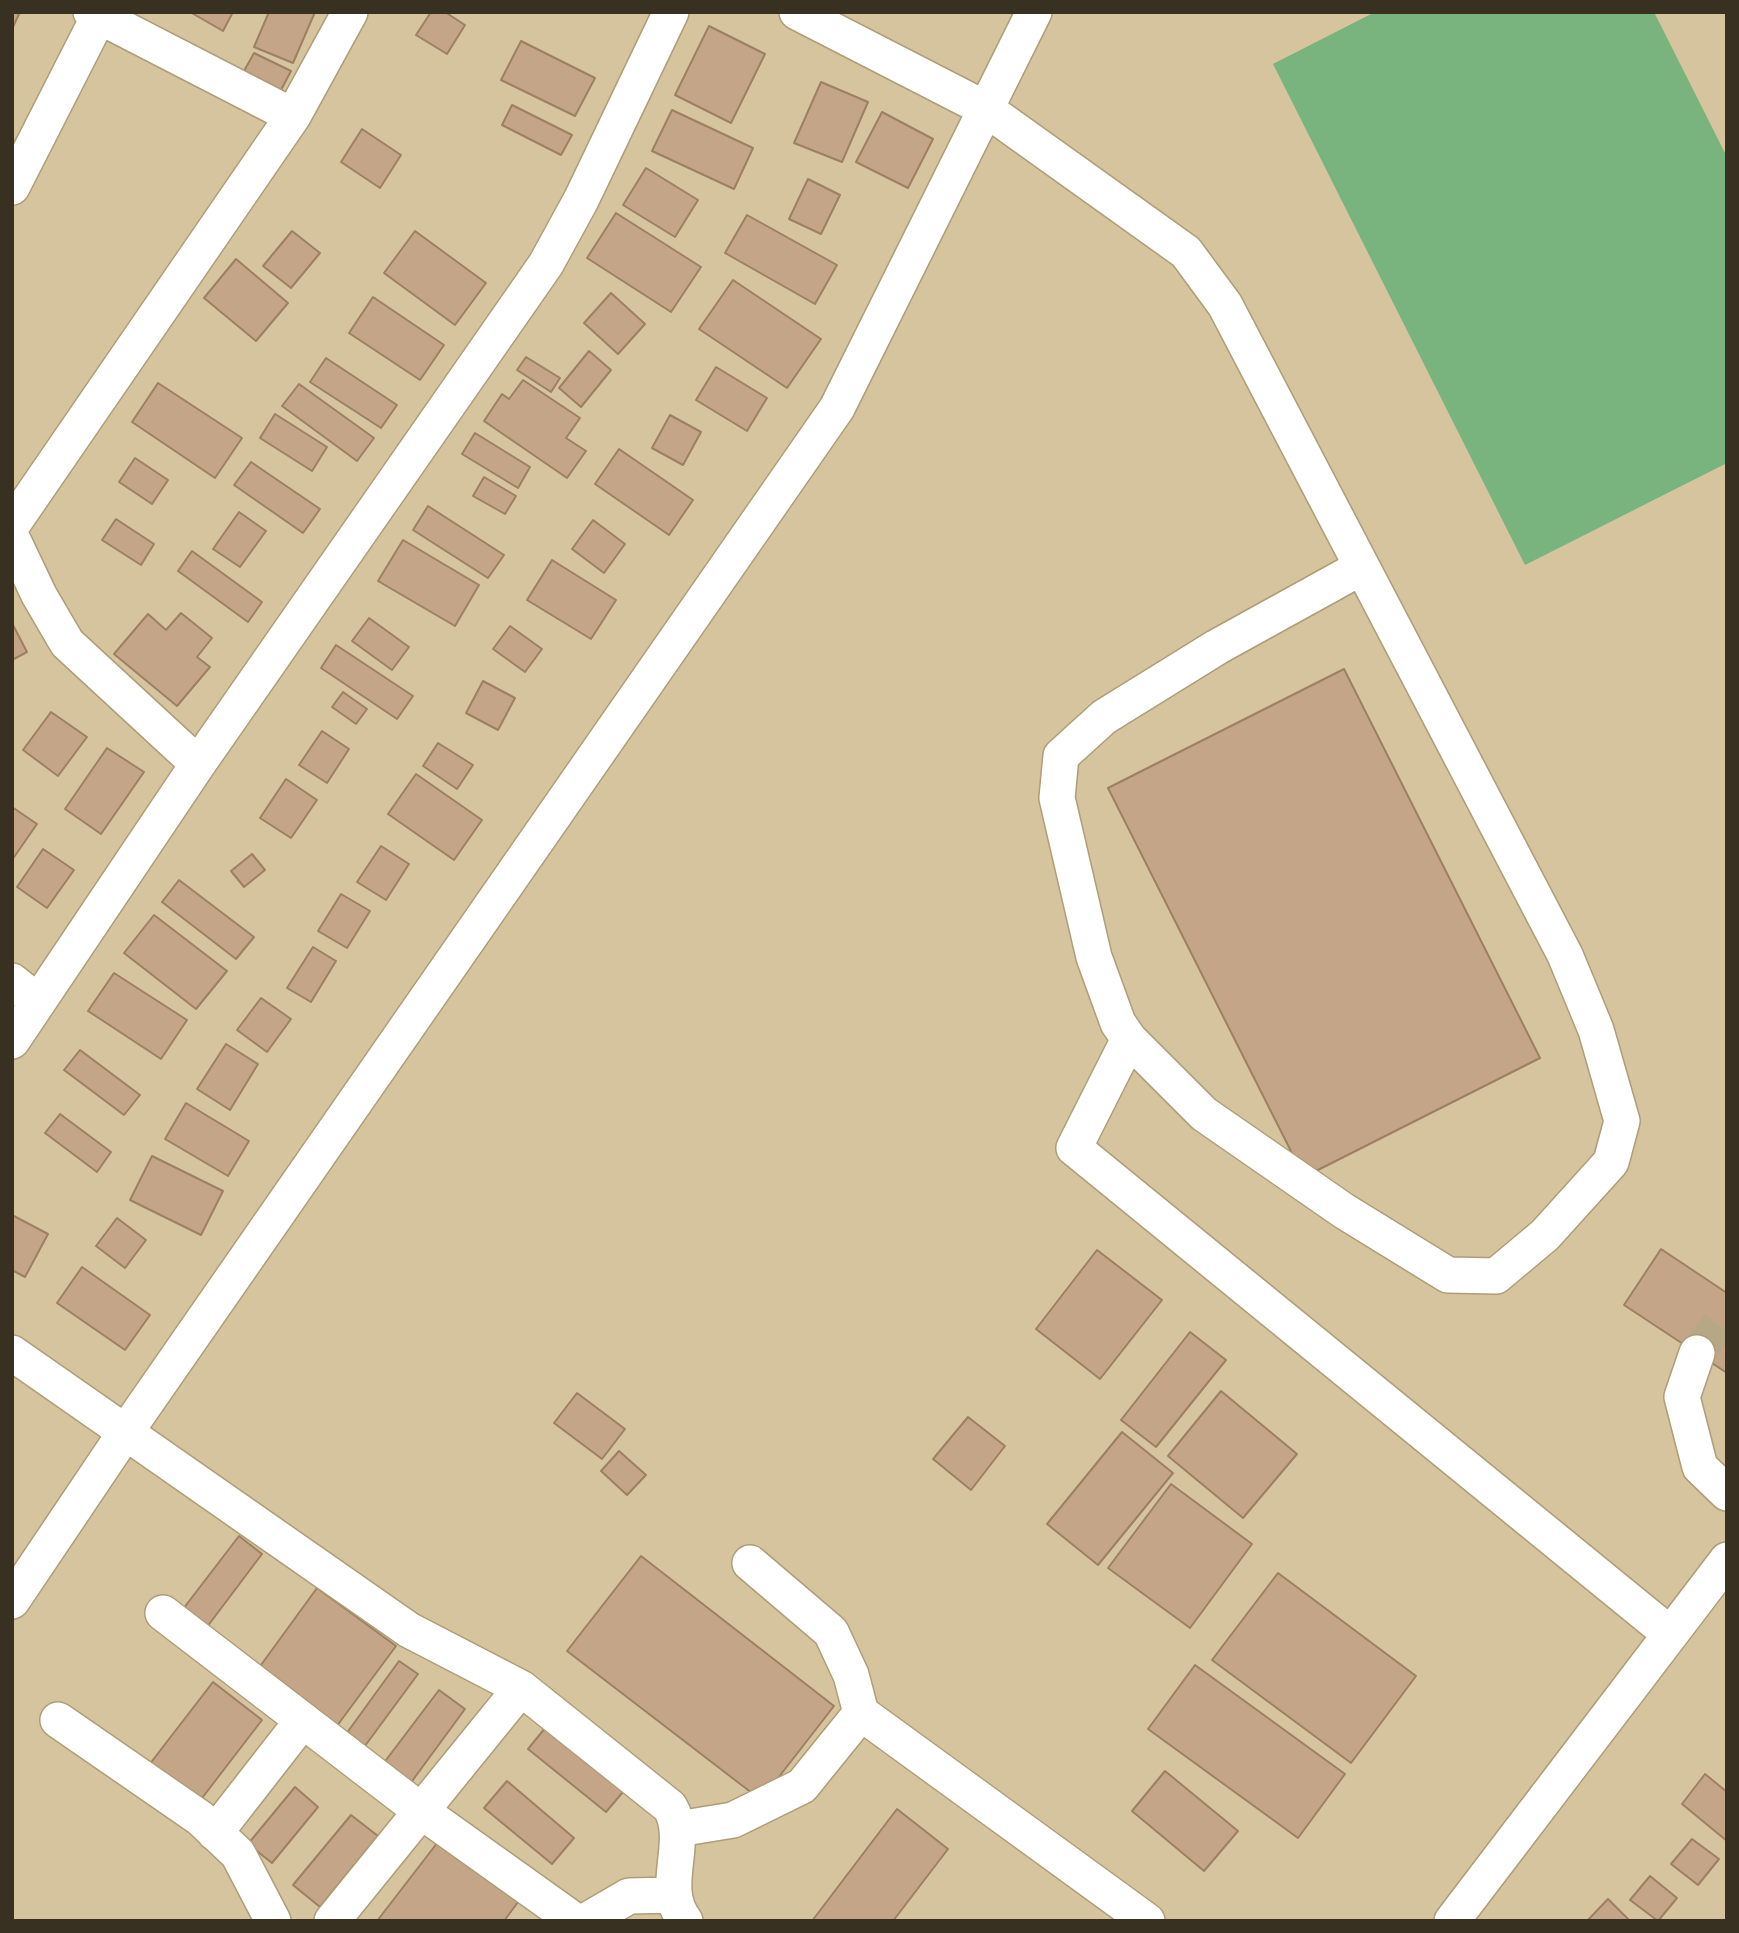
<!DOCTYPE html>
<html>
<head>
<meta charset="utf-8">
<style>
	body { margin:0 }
	#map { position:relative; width:1739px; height:1933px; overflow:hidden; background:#d5c49e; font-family:"PT Sans",sans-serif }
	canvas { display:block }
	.frame { position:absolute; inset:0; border:14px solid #383122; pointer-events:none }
</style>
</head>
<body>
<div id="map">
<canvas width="1739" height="1933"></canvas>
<div class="frame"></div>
</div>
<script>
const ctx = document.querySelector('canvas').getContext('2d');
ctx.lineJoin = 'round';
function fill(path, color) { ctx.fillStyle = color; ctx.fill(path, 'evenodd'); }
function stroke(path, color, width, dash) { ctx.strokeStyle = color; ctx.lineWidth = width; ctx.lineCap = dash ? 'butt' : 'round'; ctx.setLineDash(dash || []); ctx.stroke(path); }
fill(new Path2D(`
	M1375,12H1654L1727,157V463L1525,565L1273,64Z`), '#79b37e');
const building = new Path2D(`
	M12,12H20L12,29Z
	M190,12H233L223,31Z
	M269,12H315L293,63L254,47Z
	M431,12H445L465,25L447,54L416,35Z
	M709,26L765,54L731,123L675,95Z
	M521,41L595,78L575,116L501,80Z
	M254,53L291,71L281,90L244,71Z
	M821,82L868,102L842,162L794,143Z
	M512,105L572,135L561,155L502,125Z
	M672,110L753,148L734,189L652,151Z
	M882,112L933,139L908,188L856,162Z
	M362,129L401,155L380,188L341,162Z
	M646,168L698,200L675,237L623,205Z
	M808,179L840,195L821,234L789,219Z
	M616,213L701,267L671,312L587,258Z
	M747,215L837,265L815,304L725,253Z
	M292,231L320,253L291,288L263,266Z
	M415,231L486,283L455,325L384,273Z
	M236,259L288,303L256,341L204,298Z
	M733,280L821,339L787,388L699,329Z
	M611,293L645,324L618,354L584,323Z
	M373,297L444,345L420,380L349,333Z
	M589,351L611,370L581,407L559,388Z
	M526,357L560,378L551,392L517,370Z
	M326,358L397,405L381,428L310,382Z
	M716,367L767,398L747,431L696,400Z
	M523,380L580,418L566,438L586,451L567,478L484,421L502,394L509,399Z
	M158,383L242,438L215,478L132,422Z
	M299,384L374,438L357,461L282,406Z
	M275,414L327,447L312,471L260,438Z
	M670,415L701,432L683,465L652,448Z
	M475,433L530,467L518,488L462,454Z
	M619,449L693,500L669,535L595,484Z
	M135,458L168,480L152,504L119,482Z
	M251,462L320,509L303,533L234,485Z
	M484,477L516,496L505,514L473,496Z
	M428,506L504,555L488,578L413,530Z
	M239,512L266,531L240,567L213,549Z
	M116,519L154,544L141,565L102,540Z
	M593,520L625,544L604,573L572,549Z
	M403,540L479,585L455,626L378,581Z
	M192,551L262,602L248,622L178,571Z
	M552,560L616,600L591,639L527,600Z
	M181,613L212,638L197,657L210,667L177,706L114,654L148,614L166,630Z
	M369,618L409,647L392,670L352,641Z
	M12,623L27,652L12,660Z
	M510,626L542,649L525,672L493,649Z
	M336,645L413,696L397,719L321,668Z
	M1344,669L1540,1058L1304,1177L1108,788Z
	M483,681L515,698L498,730L466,713Z
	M343,692L367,709L356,724L332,707Z
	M51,712L87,737L58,776L23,750Z
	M322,731L349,749L327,783L299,765Z
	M438,743L473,765L457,789L423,766Z
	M107,748L144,772L101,834L65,809Z
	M416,774L482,820L454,860L388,814Z
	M286,779L317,800L291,838L260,818Z
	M12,807L37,824L12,860Z
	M381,846L409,864L386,900L357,882Z
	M43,849L74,870L47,908L17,887Z
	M252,854L265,870L244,887L231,871Z
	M179,880L254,937L236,959L162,902Z
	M341,894L370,911L347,948L318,931Z
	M154,915L227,971L196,1009L124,953Z
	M313,947L336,961L311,1002L287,988Z
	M114,973L187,1020L161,1059L88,1011Z
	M261,998L291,1019L267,1052L237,1030Z
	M226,1044L258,1064L230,1110L197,1089Z
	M80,1050L140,1095L124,1115L64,1070Z
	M186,1103L249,1141L228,1176L165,1139Z
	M60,1114L111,1152L97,1172L45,1133Z
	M152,1156L223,1191L201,1235L130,1200Z
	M12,1215L48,1234L25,1277L12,1270Z
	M117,1218L146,1240L125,1268L96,1246Z
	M1661,1249L1727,1293V1373L1624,1305Z
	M1097,1250L1162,1300L1100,1379L1036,1329Z
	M82,1267L150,1315L125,1350L57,1303Z
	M1190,1332L1226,1360L1156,1447L1121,1420Z
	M1221,1391L1297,1454L1243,1518L1168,1456Z
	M577,1393L625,1429L602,1459L554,1423Z
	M968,1417L1005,1446L971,1490L933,1459Z
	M1122,1432L1173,1473L1098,1565L1047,1524Z
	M619,1451L646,1475L627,1495L601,1471Z
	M1171,1484L1252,1544L1190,1628L1108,1568Z
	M239,1536L262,1554L204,1631L180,1613Z
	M641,1556L834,1706L761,1800L567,1651Z
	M1278,1573L1416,1676L1351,1763L1212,1660Z
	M317,1588L396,1646L331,1734L253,1676Z
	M399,1661L418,1674L359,1754L341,1741Z
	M1195,1665L1345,1774L1298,1838L1148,1729Z
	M213,1682L262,1720L199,1802L149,1765Z
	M439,1690L465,1709L407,1788L380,1768Z
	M550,1722L628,1786L606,1812L528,1749Z
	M1165,1771L1238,1831L1204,1871L1132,1811Z
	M1705,1774L1727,1792V1841L1682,1804Z
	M507,1781L574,1838L552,1864L484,1808Z
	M295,1787L318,1807L272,1863L248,1844Z
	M897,1809L948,1849L893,1921H812Z
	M351,1815L378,1836L320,1907L293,1885Z
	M441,1838L521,1898L504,1921H377Z
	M1692,1839L1719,1859L1698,1885L1671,1864Z
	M1650,1876L1677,1898L1658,1921L1630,1900Z
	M1608,1899L1630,1921H1587Z`);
fill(building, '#c4a587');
stroke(building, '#9d8063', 2);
stroke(new Path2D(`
	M1697,1353L1727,1315`), '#b6a785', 35, [35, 18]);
const minor = new Path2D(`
	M91,12L293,116
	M797,12L986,109L1186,252L1225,305L1565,955L1596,1030L1622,1121L1611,1162L1545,1235L1496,1276L1448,1275L1344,1211L1204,1114L1129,1039
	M12,187L99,16
	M12,525L293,116L350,12
	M12,538L39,595L67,643L198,764
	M1362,567L1217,647L1104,717L1061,756L1057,798L1094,957L1118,1023L1129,1039L1074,1148L1670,1634
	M12,981L38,1002
	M12,1041L198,764L546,264L581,200L671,12
	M12,1353L409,1630L521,1688L670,1807C691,1843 658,1886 685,1921
	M1697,1353L1682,1397L1700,1467L1727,1493
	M750,1563L831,1632L851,1675L861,1713L1147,1921
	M12,1601L125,1433L837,408L1034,12
	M163,1613L421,1811L575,1921
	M58,1720L200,1818L238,1854L273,1921
	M678,1829L733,1820L802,1786L861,1713
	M215,1833L303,1720
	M332,1921L521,1688
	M586,1921L629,1896L673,1895
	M1452,1921L1727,1560`);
stroke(minor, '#ae9d78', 38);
stroke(minor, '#fff', 35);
</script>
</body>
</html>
